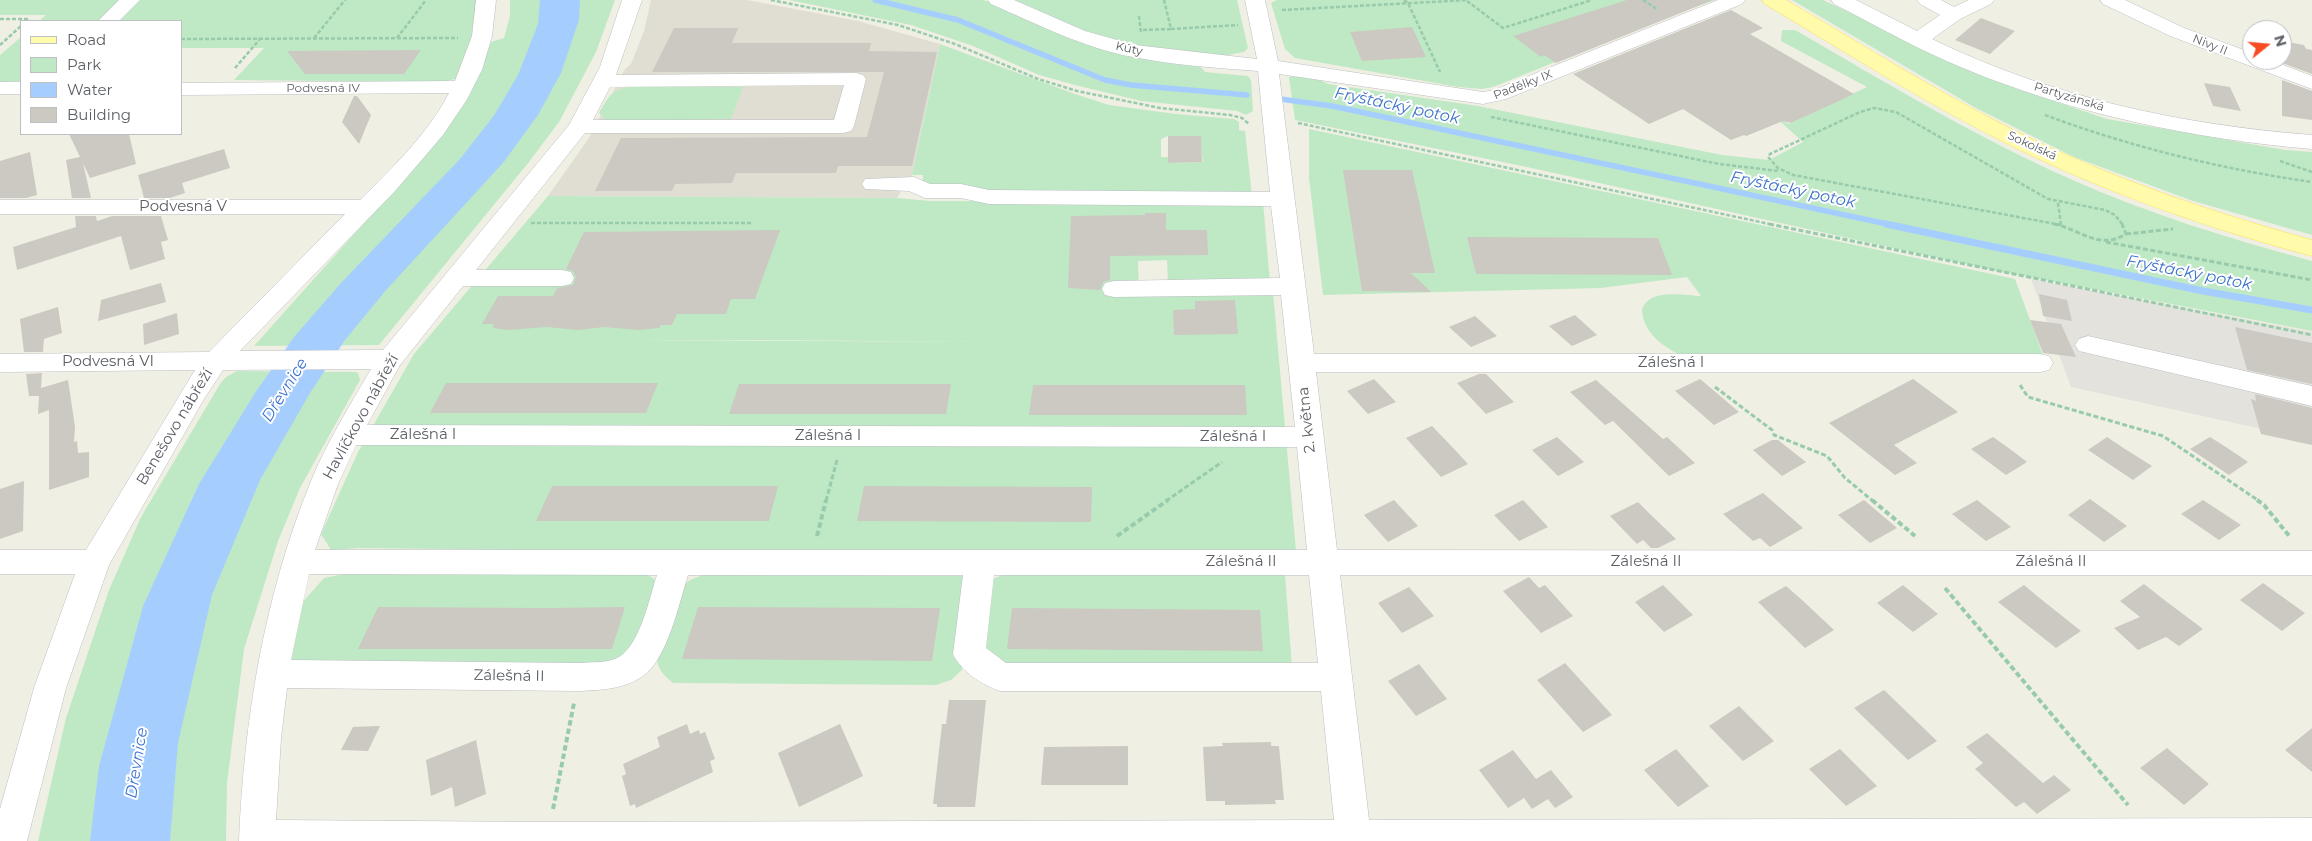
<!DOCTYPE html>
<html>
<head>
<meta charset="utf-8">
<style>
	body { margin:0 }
	#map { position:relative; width:2312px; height:841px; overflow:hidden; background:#f0efe4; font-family:Montserrat,sans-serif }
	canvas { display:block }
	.legend { position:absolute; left:20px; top:20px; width:162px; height:115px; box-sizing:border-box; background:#fff; border:1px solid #bebfc2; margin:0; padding:6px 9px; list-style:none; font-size:15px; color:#5c6066 }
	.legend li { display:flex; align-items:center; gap:10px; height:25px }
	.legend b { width:25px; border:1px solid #bebfc2 }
	.north { position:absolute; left:2242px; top:20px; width:50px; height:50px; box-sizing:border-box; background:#fff; border:1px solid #bebfc2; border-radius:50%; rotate:73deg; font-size:14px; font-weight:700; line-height:20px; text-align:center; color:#5c6066 }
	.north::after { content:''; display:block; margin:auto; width:18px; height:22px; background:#f74c24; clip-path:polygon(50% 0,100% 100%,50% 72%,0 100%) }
</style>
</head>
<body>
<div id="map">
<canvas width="2312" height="841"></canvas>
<ul class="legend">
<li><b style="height:6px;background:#fffbaa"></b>Road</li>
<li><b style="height:14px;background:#bfe9c4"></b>Park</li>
<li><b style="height:14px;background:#a5ceff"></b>Water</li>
<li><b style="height:14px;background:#cbc9c1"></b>Building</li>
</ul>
<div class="north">N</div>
</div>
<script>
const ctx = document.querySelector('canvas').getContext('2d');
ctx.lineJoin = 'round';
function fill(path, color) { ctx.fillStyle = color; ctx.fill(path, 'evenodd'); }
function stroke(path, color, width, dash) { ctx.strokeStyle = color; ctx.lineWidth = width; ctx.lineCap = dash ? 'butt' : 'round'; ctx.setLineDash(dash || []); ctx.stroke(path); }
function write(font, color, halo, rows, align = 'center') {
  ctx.font = font + ' Montserrat,sans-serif'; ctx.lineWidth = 4; ctx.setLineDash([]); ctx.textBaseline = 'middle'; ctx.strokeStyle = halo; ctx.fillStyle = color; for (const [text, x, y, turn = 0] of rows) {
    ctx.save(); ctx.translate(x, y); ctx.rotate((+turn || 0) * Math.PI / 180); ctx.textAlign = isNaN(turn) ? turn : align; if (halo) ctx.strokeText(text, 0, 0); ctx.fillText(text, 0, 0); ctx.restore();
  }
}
fill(new Path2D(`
	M2031,279L2312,332V440L2071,387Z`), '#e4e2dc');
fill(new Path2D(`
	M651,0H747L858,21L940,44L912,175L897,198L548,196L589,138L625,69L631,64L644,31Z`), '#e0ded3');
fill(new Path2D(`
	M0,0H476L477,32L459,78L442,82L234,80L264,48H181V21H39L46,15H0Z
	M510,0H615L596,52L559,122L529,162L379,345L254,346L439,139L470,95L491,42L504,38L510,16Z
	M789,0H983L1199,65L1205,72L1248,76L1251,80L1253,111L1246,115L1237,111L1141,101L1075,85L1039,75L973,46L911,25Z
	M1004,0H1237L1248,48L1244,52L1211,58L1114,42Z
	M1277,0H1715L1672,15L1493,87L1482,89L1458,87L1295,58L1285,49L1271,3Z
	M1792,0H1823L1987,78L2107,119L2285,150L2312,152V235L2193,201L2074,157L1976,108Z
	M1782,30H1795C1885,82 1974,136 2068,178C2146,213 2230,239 2312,261V331L1993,270L1527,167L1295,120L1289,77L1293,76L1315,78L1328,84L1478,106L1722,155L1769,160L1803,142L1774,116L1789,124L1867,87L1781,41Z
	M21,37V81L0,82V55Z
	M940,44L1072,93L1109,105L1176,114L1234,119L1239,122V130L1245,131L1252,196L999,194L922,186L923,175H912ZM1168,136H1200L1203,162L1168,163V157H1161V139Z
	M640,86L743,87L731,119L623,121L606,120L599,113C611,91 615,88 640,86Z
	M1309,129L2015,279L2044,358L1684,356C1665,349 1643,333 1642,310C1648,288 1683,295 1701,296L1687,277L1601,288L1323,295L1309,178Z
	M548,196L897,198L931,201L1263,202L1270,282L1168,284L1167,260L1138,261L1139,292H1273L1296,551L529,550L359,548L331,550L321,534L358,452L414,354ZM760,340L1001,342L620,340Z
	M237,371L355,372L358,373L360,380L300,488L278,541L244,649L227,783L226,841H38L66,718L109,590L141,517L220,384L226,377Z
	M355,572L646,574L658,581L631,656L614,665L291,661L301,604L324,578Z
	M1005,574H1285L1292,667L1001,664L983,651L993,579Z
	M703,575L962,576L973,586L962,670L951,680L936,685L673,683C667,678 661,673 658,665C655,654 672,597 680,588C687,580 695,578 703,575Z`), '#bfe9c4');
fill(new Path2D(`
	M540,0H580L579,20L561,73L538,115L503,163L387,289L345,340L310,393L260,480L212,595L178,743L170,841H90L99,766L143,606L199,484L255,393L294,337L341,283L460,159L495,114L518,75L538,24Z`), '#a5ceff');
stroke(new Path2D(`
	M875,0L958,20L1105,80L1131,85L1247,95
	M1273,98L1332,106L1892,225`), '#a5ceff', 5.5);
stroke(new Path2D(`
	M1886,224L2203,291L2312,310`), '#a5ceff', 7);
fill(new Path2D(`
	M1627,0H1713L1556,63L1544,55L1541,57L1513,36Z
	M1731,10L1763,28L1750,34L1854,94L1791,123L1783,121L1746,136L1744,135L1731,140L1683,109L1649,124L1573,74Z
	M1981,18L2015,31L1990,54L1955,40Z
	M1412,27L1426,57L1362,61L1350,32Z
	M674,28H738L732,43H871L869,51L937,52L912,166H838L836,173H736L732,183L675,184L672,191H595L621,138L867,137L884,72H652Z
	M2282,41L2304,45L2306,49L2312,50V74L2282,63Z
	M421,50L404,74H305L287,51Z
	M2282,80L2312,91V120L2282,116Z
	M2204,83L2230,87L2241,111L2213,106Z
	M354,96H357L371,115L359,144L342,122Z
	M69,134H129L136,164L90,178L83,163L91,198H72L66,160L80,157Z
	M1168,136H1201L1202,162L1168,163Z
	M224,149L230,168L182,183L185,193L170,198H144L138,175Z
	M30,152L37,195L26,198H0V161Z
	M1343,170H1412L1435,273H1411L1431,292L1362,291Z
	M1145,213H1166V230H1207L1208,255L1110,256V280L1103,282L1100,290L1068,288L1071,216L1145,215Z
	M75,216H96L97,221L112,216H161L168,240L161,242L165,259L130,270L121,236L17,270L13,247L76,227Z
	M780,230L755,299H731L726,314H677L672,325H661L659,328L639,330L604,327L578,330L547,327L508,330L493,328L494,324H482L498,296H553L557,288L573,285L576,277L573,271L566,269L584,232Z
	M1467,237L1658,238L1672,275L1476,274Z
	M161,283L166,302L98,321L101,300Z
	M2039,294L2067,300L2072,321L2043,316Z
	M1235,300L1238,334L1174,335L1173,310L1195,309V301Z
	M58,307L62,333L44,339L43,352H24L20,319Z
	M177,313L179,334L144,345L143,324Z
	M1575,315L1597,335L1572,346L1549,326Z
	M1475,316L1497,336L1471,347L1449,327Z
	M2030,320L2061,324L2076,357L2043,353Z
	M2235,327L2312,343V384L2247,370Z
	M42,373L41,388L68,380L75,427L74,442L77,441L78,453L89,452V477L49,490V410L38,414L39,396H29L26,374Z
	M1479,374H1486L1514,402L1486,414L1457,383Z
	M1374,379L1396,402L1368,414L1347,391Z
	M1700,379L1712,389L1739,412L1714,425L1675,391Z
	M1913,379L1958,412L1894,445L1917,463L1895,475L1829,423Z
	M1596,380L1663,439L1667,437L1695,463L1669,476L1613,421L1605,425L1570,392Z
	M446,383H658L646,413H430Z
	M739,384H951L946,414H729Z
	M1033,385H1245L1247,415H1029Z
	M2255,394L2312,408V445L2261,434L2251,399L2256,401Z
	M1432,426L1456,451L1468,464L1441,477L1406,438Z
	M1557,437L1584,462L1558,476L1532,450Z
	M1993,437L2010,449L2027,462L2006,475L1971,449Z
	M2107,437L2125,449L2152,466L2133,480L2088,450Z
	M2210,437L2229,449L2248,462L2229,475L2190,449Z
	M1772,440H1778L1806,462L1782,476L1753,450Z
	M24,481L23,531L0,539V489Z
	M552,486H778L769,521H536Z
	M864,486L1092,487L1091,522L857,521Z
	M1763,493L1803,528L1770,547L1760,538L1753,541L1723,514Z
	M2090,499L2108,512L2127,526L2104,542L2068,515Z
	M1394,500L1418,526L1388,542L1364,515Z
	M1523,500L1548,527L1519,541L1494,515Z
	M1864,500L1897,528L1870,543L1838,515Z
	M1977,500L2011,527L1986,541L1952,514Z
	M2203,500L2241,525L2219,540L2181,514Z
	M1638,502L1651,515L1676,539L1658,548H1651L1643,540L1637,544L1610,516Z
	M1529,577L1539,588L1545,585L1573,616L1541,633L1503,591Z
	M2263,583L2305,613L2282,631L2240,600Z
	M2144,584L2163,599L2203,629L2179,646L2166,637L2138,650L2114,628L2140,617L2120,601Z
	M1663,585L1693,615L1664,632L1635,602Z
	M1903,585L1938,614L1913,632L1877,603Z
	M2024,585L2042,600L2081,631L2056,648L1998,602Z
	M1786,586L1802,600L1834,630L1805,648L1758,602Z
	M1409,587L1434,616L1402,633L1378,603Z
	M378,607L546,608L625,607L612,649H358Z
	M698,607L940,608L932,661L682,659Z
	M1012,608L1260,610L1263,651L1007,649Z
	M1565,663L1612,715L1583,732L1537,680Z
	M1419,664L1447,699L1416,716L1388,681Z
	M1884,690L1937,741L1908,760L1854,708Z
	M949,700H986L975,807H937V804H933L942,724H946Z
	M1739,706L1774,741L1743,761L1709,726Z
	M687,724L690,734L699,730L700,734L705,732L715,759L710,761L713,772L636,808L635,804L630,806L622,776L626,774L623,764L660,747L657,737Z
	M840,724L863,776L799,807L778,753Z
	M380,726L368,751L341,750L353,727Z
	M2312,728V772L2285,750Z
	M1987,733L2043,783L2054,775L2071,790L2037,814L2024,802L2016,807L1975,769L1983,763L1966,747Z
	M476,740L486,794L455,807L452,787L431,796L426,760Z
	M1271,742V746H1279L1284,800H1275L1276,804L1225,805V801H1206L1203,747L1223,746L1222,743Z
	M1128,746V785H1041L1044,747Z
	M2167,748L2209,784L2184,805L2140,768Z
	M1676,749L1709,786L1678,807L1644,770Z
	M1840,749L1877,786L1846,806L1809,769Z
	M1513,750L1536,779L1551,770L1573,797L1555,808L1548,799L1532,809L1524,798L1508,808L1479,770Z`), '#cbc9c1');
const minor = new Path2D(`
	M119,0H140L119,21H98Z
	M476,0H496L492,36L482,70L466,101L443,135L396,190L240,351L383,350L569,125L600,67L622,0H642L616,75L856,73L863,75L866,79L854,126L851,131L843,133H585L476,270H562L571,272L574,278L571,284L562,286H463L400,365L367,425L1295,427L1281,295L1114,297L1105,295L1102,289L1105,283L1114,281L1280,278L1271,206L989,204L961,198H925L909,191L865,189L862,184L865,179L914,177L930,184H961L989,190L1270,192L1258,71C1217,68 1174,65 1133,57C1084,48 1037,24 991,4L988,0H1014L1085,31L1135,45L1257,59L1245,0H1265L1278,61L1483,92L1494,90L1718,0H1745L1742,4L1506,99L1483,104L1279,74L1314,354H2040L2049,356L2053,363L2049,370L2040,372H1316L1337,550L2312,551V575H1340L1369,820L2312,818V841H239C244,720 264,598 309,486C325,445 349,407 371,369L223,370L204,399L109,565L66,688L27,841H0V809L34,688L75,574H0V550H86L195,370L0,372V354L209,352L345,214H0V200H360C392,168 428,134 449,93L181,95V83L455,81L472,36ZM844,85L834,120H593L610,87ZM356,445L1297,447L1307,550H315L338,484ZM309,574L657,575C649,598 640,649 615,659C604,663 591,662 580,663L291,660ZM688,575H963L953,654C961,671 982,685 1000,691H1321L1334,820L546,822L276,820L281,738L287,688L580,691C601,690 625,689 643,676C668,658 679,603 688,575ZM994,575H1309L1318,663H1006L986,648Z
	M1831,0H1856L1917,31L1940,15L1920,4L1917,0H1941L1954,7L1969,0H1994L1991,4L1960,19L1932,39C2050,97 2182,125 2312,135V149C2193,139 2074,114 1963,68C1919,50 1877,26 1834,4Z
	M2100,0H2125L2184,28L2252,53V60H2270L2312,76V89L2170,36L2103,4Z
	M0,82H21V94H0Z
	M2088,336L2312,386V406L2079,351L2075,345L2079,339Z`);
const major = new Path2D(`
	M1762,0H1786C1868,48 1948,99 2034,140C2123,182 2217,214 2312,240V256C2211,229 2112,195 2018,149C1930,106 1849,54 1765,4Z`);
stroke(minor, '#bcbec4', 1);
stroke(major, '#fce051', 1);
stroke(new Path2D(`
	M771,0L898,25L955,44L1038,79L1077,91L1160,108L1230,115L1242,118L1249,124
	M1404,0L1408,3L1440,72
	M1643,0L1657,9
	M1467,1L1503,28L1592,0
	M1282,10L1468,0
	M1139,16L1141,33
	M0,19H29L27,21
	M1171,29L1238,25
	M1143,30L1171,29L1164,0
	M314,38L345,0
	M397,38L426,0
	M181,39L458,38
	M0,45L21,26
	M235,68L260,39
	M2045,115C2131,147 2221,169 2312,182
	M1491,117L1719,164L1779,171
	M1298,123L1774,225
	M2280,161L2312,172
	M2058,203L2061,225
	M531,223H751
	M2061,225L1793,175L1778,168L1768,157L1770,154L1860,112L1874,108L1896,112L2048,199L2105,210L2115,215L2123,225`), '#97cbac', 2.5, [4, 2]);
stroke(new Path2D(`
	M1769,224L2312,335
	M2054,224C2080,229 2099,251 2126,234L2122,224
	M2126,234L2173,229
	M2106,242L2312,280
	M2020,385L2028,397L2163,436L2259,501
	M1715,387L1772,430L1774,435L1827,456L1845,478L1873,501
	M826,501L837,460
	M1166,501L1222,462`), '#97cbac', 3, [5, 2.5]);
stroke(new Path2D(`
	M1872,500L1915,536
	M2257,500L2264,505L2290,537
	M817,536L826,500
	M1117,536L1168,500
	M1945,588L2128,805
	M553,809L574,703`), '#97cbac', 4, [5.5, 3]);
fill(minor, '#fff');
fill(major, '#fffbaa');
write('12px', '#5c6066', '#fff', [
	["Nivy II",2210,45,22],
	["Kúty",1129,49,12],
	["Padělky IX",1523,85,-21],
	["Podvesná IV",323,88],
	["Partyzánská",2069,97,17],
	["Sokolská",2032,146,25]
]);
write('15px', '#5c6066', '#fff', [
	["Podvesná V",183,207],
	["Podvesná VI",108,362],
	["Zálešná I",1671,363],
	["Havlíčkovo nábřeží",361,417,-61],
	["2. května",1307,420,-96],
	["Benešovo nábřeží",175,427,-59],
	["Zálešná I",423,435],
	["Zálešná I",828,436],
	["Zálešná I",1233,437],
	["Zálešná II",1241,562],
	["Zálešná II",1646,562],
	["Zálešná II",2051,562],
	["Zálešná II",509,676,1]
]);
write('italic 16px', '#3e73cd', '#fff', [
	["Fryštácký potok",1397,106,12],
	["Fryštácký potok",1793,190,12],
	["Fryštácký potok",2189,273,11],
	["Dřevnice",285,390,-58],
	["Dřevnice",137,763,-81]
]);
</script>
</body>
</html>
